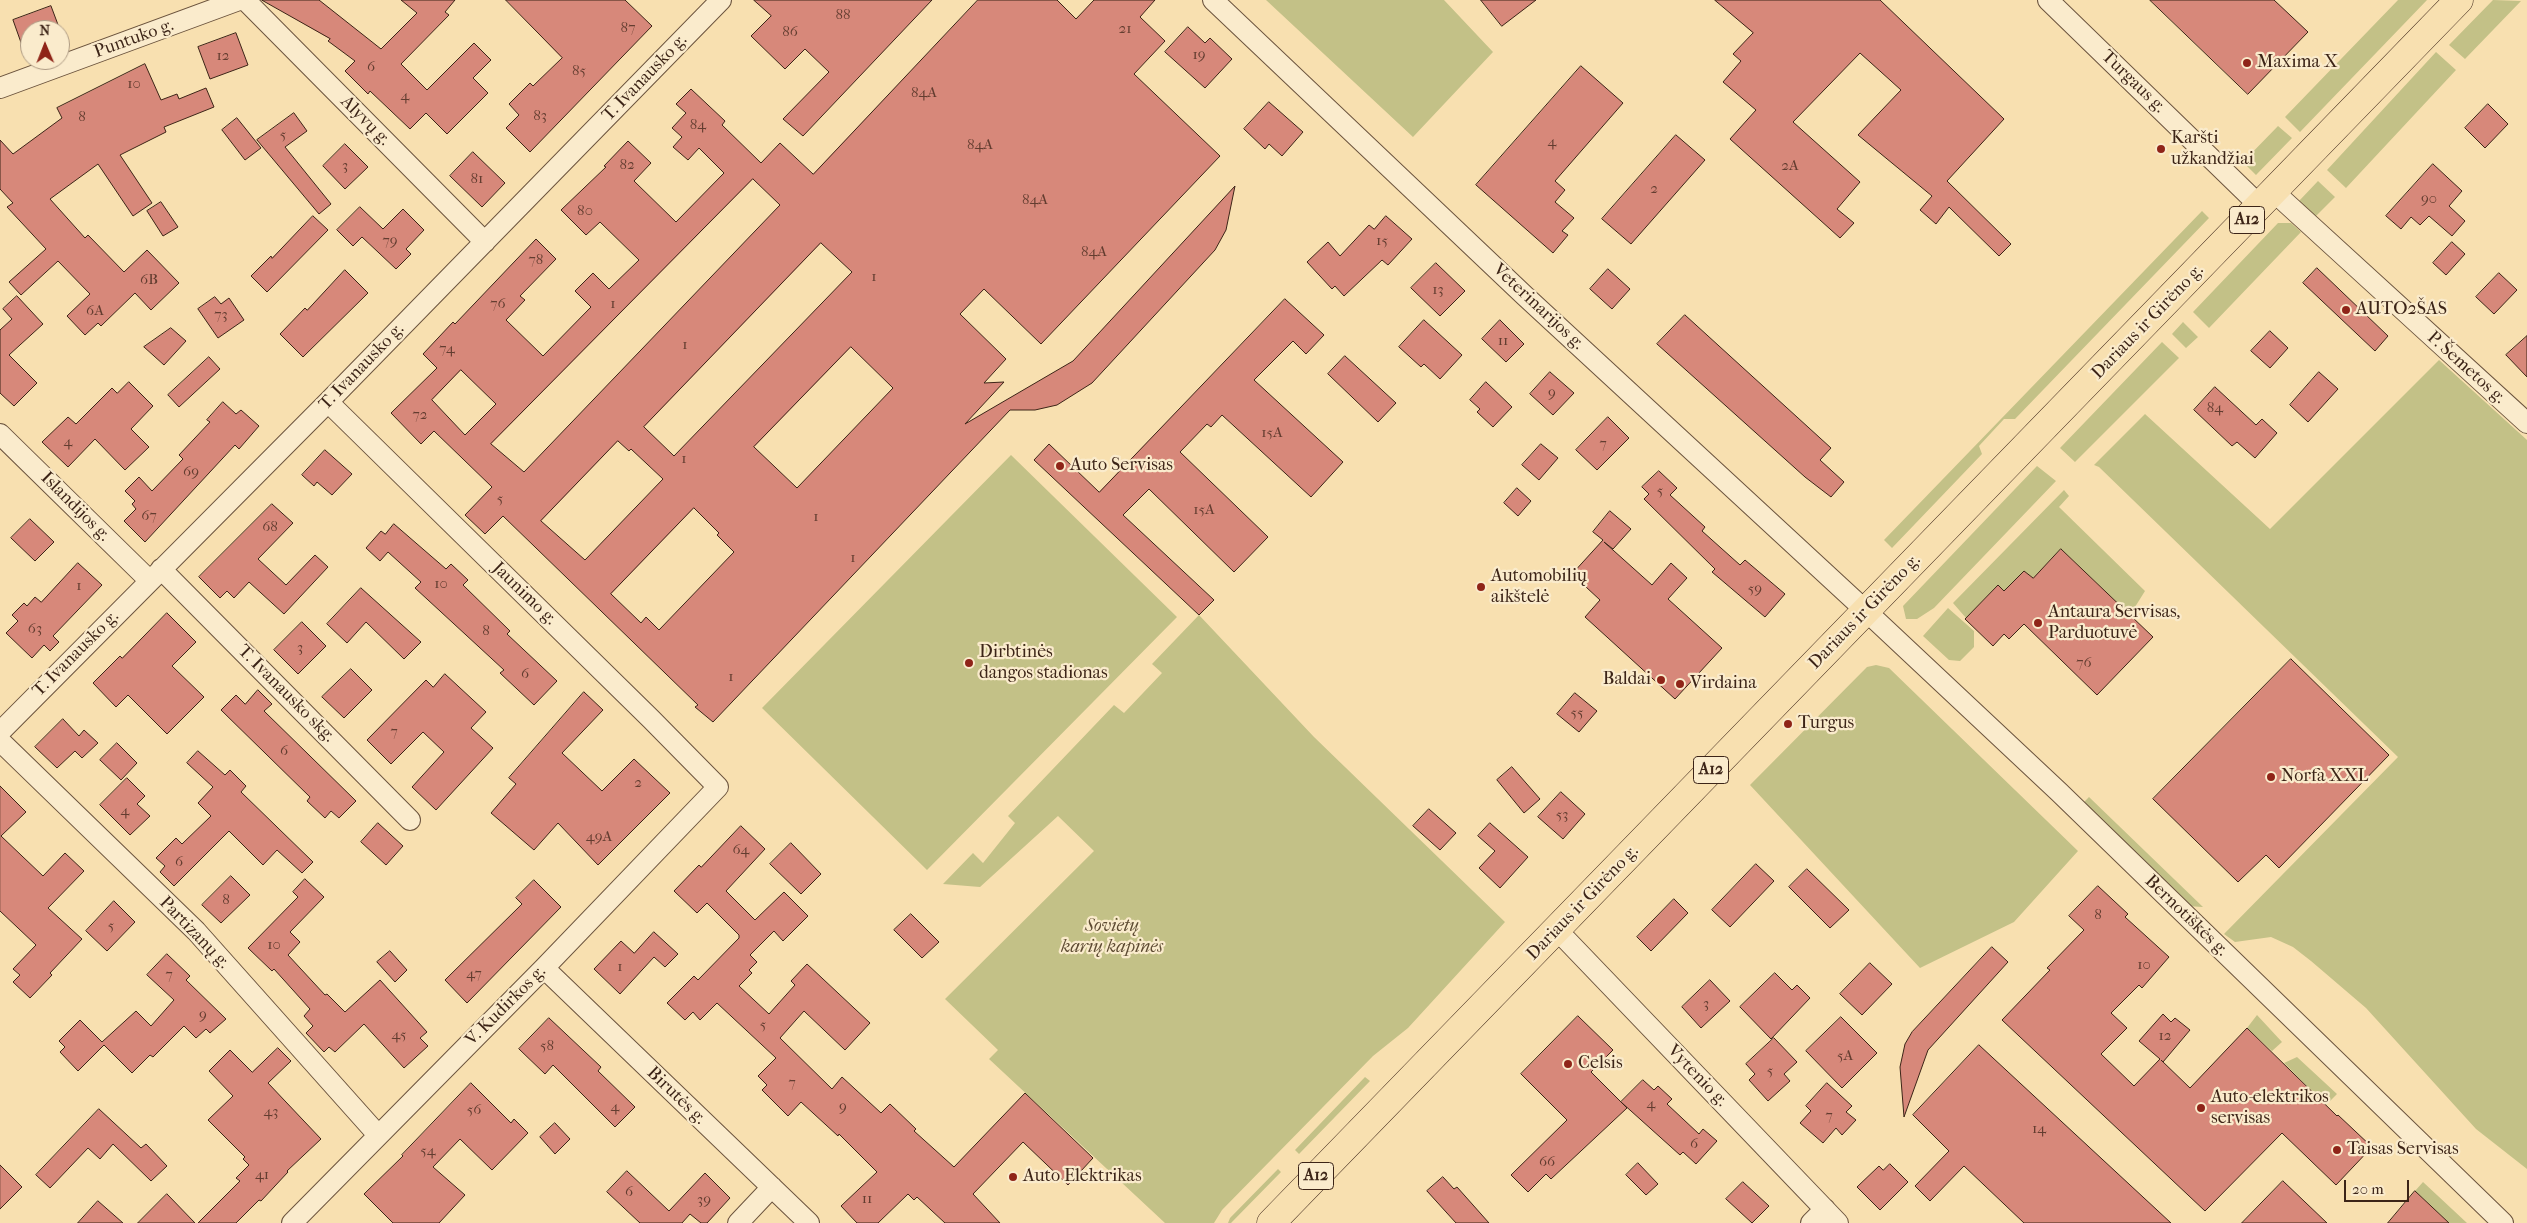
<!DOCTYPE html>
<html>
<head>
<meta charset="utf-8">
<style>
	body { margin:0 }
	#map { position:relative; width:2527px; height:1223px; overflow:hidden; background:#f8e0b0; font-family:"IM FELL French Canon",serif }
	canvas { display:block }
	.north { position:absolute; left:20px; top:20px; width:50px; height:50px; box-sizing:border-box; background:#faebcc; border:1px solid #ae9b84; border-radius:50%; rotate:359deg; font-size:14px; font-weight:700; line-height:20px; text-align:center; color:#3c2417 }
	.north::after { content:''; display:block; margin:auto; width:18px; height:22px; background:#8f2418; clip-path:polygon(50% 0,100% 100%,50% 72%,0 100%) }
	.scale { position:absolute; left:2344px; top:1180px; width:65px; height:22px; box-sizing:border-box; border:2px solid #3c2417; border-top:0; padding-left:6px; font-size:15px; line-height:18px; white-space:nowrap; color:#3c2417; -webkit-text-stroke:4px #faebcc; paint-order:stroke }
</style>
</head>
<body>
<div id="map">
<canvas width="2527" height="1223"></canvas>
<div class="north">N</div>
<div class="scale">20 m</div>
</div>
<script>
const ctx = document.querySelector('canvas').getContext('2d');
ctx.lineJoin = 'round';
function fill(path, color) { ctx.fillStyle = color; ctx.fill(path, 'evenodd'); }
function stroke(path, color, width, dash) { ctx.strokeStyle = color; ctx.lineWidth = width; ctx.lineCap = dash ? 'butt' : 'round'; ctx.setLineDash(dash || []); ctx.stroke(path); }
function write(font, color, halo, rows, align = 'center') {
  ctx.font = font + ' "IM FELL French Canon",serif'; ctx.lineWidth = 4.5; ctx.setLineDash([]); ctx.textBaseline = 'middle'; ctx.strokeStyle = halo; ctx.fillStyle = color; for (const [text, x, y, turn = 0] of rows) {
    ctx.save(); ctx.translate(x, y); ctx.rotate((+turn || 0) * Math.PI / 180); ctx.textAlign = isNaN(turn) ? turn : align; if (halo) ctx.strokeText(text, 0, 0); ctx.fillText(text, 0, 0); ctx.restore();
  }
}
fill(new Path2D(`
	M1266,0H1444L1493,52L1413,137Z
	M2398,0H2427L2300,132L2285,117Z
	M2493,0L2521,1L2465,59L2449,45Z
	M2436,52L2456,70L2346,188L2327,170Z
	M2278,126L2292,138L2256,175L2243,162Z
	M2318,181L2335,197L2315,217L2299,201Z
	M2202,211L2209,218L2015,419H2004L1979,446L1982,454L1892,548L1884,540Z
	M2278,223H2291L2301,232L2209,328L2193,312Z
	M2183,322L2198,337L2186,348L2172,334Z
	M2162,342L2179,358L2075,462L2060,448Z
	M2439,360L2527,440V1169L2476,1129L2366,1008L2311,961L2293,947L2271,937L2235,942L2224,934L2398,757L2099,467L2094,465L2145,414L2270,529Z
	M1011,455L1177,617L927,870L762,708Z
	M2037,466L2056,481L1934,608L1917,619H1906L1903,606Z
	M2064,490L2069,496L2059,507L2145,591L2130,615L2061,549L2033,578L2024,571L2004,591L1998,585L1966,618L1953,603Z
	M1948,608L1974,631V647L1960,661L1949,660L1923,636Z
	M1199,615L1314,737L1505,922L1408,1028L1373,1056L1222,1210L1214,1223H1165L989,1059L998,1050L945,999L1094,851L1058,816L980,887L943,884L973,853L983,863L1015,823L1008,816L1114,705L1124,713L1162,673L1152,664Z
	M1876,665L1889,668L2078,851L2014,922L1920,968L1750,785L1867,667Z
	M2089,797L2203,907L2186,906L2082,804Z
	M2257,1015L2282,1042L2272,1051L2247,1028Z
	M2297,1057L2337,1094L2326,1105L2284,1063Z
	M1365,1077L1370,1081L1299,1154L1295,1150Z
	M1278,1169L1281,1172L1231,1223H1228L1230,1218Z
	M2423,1182L2467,1223H2449L2415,1191Z`), '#c3c187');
const building = new Path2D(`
	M262,0H319L381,49L417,13L401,0H455L445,12L449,15L401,64L427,90L474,43L491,60L473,78L488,93L447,134L426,113L410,129L370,91L368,94L345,71L355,61L328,41L330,39Z
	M506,0H625L652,26L530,152L506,128L519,115L509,104L530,83L533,86L562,58Z
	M754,0H932L803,136L783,119L829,72L805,49L785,69L751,36L771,16Z
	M978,0H1057L1076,19L1094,0H1155L1140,17L1165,41L1134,74L1220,156L1041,344L984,289L960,314L1006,359L984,383L1004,382L965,424L1073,361L1235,186L1226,230L1215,250L1092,383L1057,405L1035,410H1010L713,722L695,707L698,705L503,516L485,534L465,515L492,487L434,431L421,444L391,413L437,368L423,354L453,322L455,324L536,239L556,259L520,296L525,300L506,320L543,356L591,307L575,291L593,273L609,289L639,260L600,222L586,235L561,210L606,167L604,166L628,141L651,163L634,181L676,222L724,173L699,148L688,160L673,147L682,137L672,128L686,113L676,104L691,89L725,121L722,125L761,163L780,143L813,174ZM753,179L780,205L524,472L491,444ZM821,243L852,272L674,456L644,427ZM851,347L893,388L797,488L754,447ZM461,370L496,404L465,435L432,400ZM618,441L629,451L631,449L663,479L585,560L541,521ZM694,508L719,533L717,535L734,552L659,630L646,617L641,623L611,594Z
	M1481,0H1536L1502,26Z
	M1715,0H1880L2004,119L1947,181L2011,244L1999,256L1949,207L1936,224L1920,210L1932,196L1858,135L1901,90L1860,53L1793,122L1860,182L1837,209L1854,223L1840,238L1730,139L1756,110L1723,82L1741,61L1733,54L1753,33Z
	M2150,0H2274L2308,32L2248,94Z
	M51,6L60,30H30V49L24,51L13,20Z
	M1188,27L1205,43L1210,38L1232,59L1205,88L1165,52Z
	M236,33L248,65L210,79L198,47Z
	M145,64L161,100L177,94L179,99L206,88L214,107L164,127L166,132L120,155L152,203L133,216L98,164L50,199L85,238L88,235L124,272L147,250L179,283L151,310L135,293L101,326L98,323L85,335L67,316L90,294L58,261L21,295L9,282L46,249L7,207L13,203L0,189V140L13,154L62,118L57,108Z
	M1581,66L1623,103L1555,181L1565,190L1555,202L1574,218L1562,231L1568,235L1553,253L1476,185Z
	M1269,102L1303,132L1282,156L1269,144L1265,149L1244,129Z
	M2488,104L2508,124L2485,148L2465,128Z
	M294,113L307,131L285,147L331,204L319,214L257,140Z
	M237,118L261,148L245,160L222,130Z
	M1676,135L1705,160L1631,244L1602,219Z
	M345,144L368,167L345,189L323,166Z
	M473,152L505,183L482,207L450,176Z
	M2433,164L2462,191L2449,206L2465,221L2452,236L2429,216L2420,225L2411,217L2401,229L2386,216Z
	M161,202L178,227L163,236L147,211Z
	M360,207L383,229L403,209L424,230L406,249L411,254L396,269L362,237L353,246L337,230Z
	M313,216L328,230L267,292L251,276L271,256L272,258Z
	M1386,216L1412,239L1388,265L1382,260L1344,296L1335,286L1332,289L1307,262L1328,242L1340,256L1369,225L1374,229Z
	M2452,242L2465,254L2446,275L2433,263Z
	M1436,263L1465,291L1440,316L1411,288Z
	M2317,268L2388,336L2375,351L2303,283Z
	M1608,269L1630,289L1612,309L1590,289Z
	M345,270L368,293L303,357L280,334L305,308L307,310Z
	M2499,273L2517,290L2494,314L2476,297Z
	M17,296L43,324L9,355L37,383L14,406L0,393V330L12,319L3,309Z
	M215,297L221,304L229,298L244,320L218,338L198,309Z
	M1285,299L1324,335L1306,354L1293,341L1254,380L1343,462L1311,497L1222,415L1211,427L1207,424L1180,452L1268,537L1234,572L1149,489L1123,515L1214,600L1199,615L1034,460L1049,444L1099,492Z
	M1685,315L1831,448L1820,460L1844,482L1831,497L1805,477L1657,344Z
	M1424,320L1462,355L1440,379L1424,364L1421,367L1399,347Z
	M1500,320L1524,344L1506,362L1482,339Z
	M171,328L186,341L164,365L144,347Z
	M2270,331L2288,348L2270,368L2251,351Z
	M2527,336V377L2506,355Z
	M1345,356L1396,403L1378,422L1328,374Z
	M209,357L220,369L179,407L168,395Z
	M1550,372L1574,393L1553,415L1530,394Z
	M2319,372L2338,389L2308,422L2290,405Z
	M129,382L153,406L131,429L149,447L125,470L95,439L68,467L42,442L68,417L76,424L112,388L117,393Z
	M1486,382L1512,407L1493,427L1477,412L1480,409L1470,400Z
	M2215,387L2256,425L2262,419L2277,433L2255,458L2237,442L2232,446L2194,410Z
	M223,402L236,414L241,410L259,426L239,449L235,445L145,542L124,521L136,509L132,504L135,501L125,491L139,477L152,491L183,459L179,455L210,422L207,420Z
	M1608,417L1629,438L1597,470L1576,450Z
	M1541,444L1558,458L1539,480L1522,465Z
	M325,450L352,474L332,495L317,482L314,486L302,475Z
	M1659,471L1677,488L1670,495L1705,527L1702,531L1740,565L1745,560L1785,594L1765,617L1712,572L1715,569L1644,499L1649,494L1642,487Z
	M1517,488L1531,501L1518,516L1504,503Z
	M272,504L293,523L258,559L286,585L315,555L328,567L284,614L249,582L234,598L227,591L220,598L199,577Z
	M1610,511L1631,529L1613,549L1604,542L1652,585L1671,563L1687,578L1668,599L1722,648L1675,699L1585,617L1600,600L1572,574L1603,540L1593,532Z
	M30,519L54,542L35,561L11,538Z
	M394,524L446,569L451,564L468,580L463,585L510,631L507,634L557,681L534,705L500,673L504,670L415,588L421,582L388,552L380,561L366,548L381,531L385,534Z
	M2061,549L2153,637L2097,695L2024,624L2009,639L2004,634L1993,646L1965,619L1998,585L2004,591L2024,571L2033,578Z
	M78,563L102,585L53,636L59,642L50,651L44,645L32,658L6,633L18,621L12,615L24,603L27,606L35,597L41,602Z
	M361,588L421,642L404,659L366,622L347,643L327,624Z
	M167,613L196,642L172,666L204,697L167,734L128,695L116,707L93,683L120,656L122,658Z
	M302,622L326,646L298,674L274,650Z
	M2291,659L2389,755L2279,868L2266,855L2238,882L2153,799Z
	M351,669L372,690L344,718L322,697Z
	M445,674L486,712L471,728L493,748L436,810L412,787L444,752L423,732L391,764L367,740L426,680L433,687Z
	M258,690L272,704L264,711L356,801L339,818L331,811L325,818L307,801L310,797L221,710L236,695L245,704Z
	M584,692L603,710L562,753L602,791L634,759L670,793L598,865L558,823L534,850L491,813L516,784L509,778Z
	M1575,693L1597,711L1579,732L1557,714Z
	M63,719L79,736L84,730L98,743L82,758L75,751L57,768L35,747Z
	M117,743L137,763L121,780L100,760Z
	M198,751L225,775L230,770L246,786L241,792L313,862L302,873L277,850L263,865L229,831L174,886L160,872L165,866L156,858L176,838L182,844L211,816L198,803L213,787L187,763Z
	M1512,767L1540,799L1524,813L1497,780Z
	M127,778L145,796L137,804L150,816L130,835L100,805Z
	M0,786L26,812L1,836L43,876L65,853L84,871L48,908L82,939L50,973L52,975L30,998L13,982L20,975L13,969L36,945L0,911Z
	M1561,792L1585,814L1563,839L1538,817Z
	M1429,809L1456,833L1440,850L1413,826Z
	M378,823L403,846L386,865L361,842Z
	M1490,823L1528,857L1500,888L1479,868L1495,851L1478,836Z
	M741,826L765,849L726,891L755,920L784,892L808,916L783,941L774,931L750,955L757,962L749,970L752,973L739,986L769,1014L795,985L791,981L807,964L870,1023L845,1050L804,1011L780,1038L832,1089L842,1077L881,1113L890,1104L916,1129L914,1131L954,1167L1025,1093L1093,1158L1068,1185L1023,1142L973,1194L1000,1223H945L917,1197L914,1200L908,1194L878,1223H857L841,1206L877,1172L839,1134L838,1136L801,1102L788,1116L762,1090L767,1085L758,1076L776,1058L717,1003L700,1020L693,1012L685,1020L667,1003L694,976L698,980L739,938V935L707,903L697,913L674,891L699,865L701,867Z
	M791,843L821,874L801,894L770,864Z
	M1756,864L1774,881L1730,927L1712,910Z
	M1807,869L1849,910L1830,928L1789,887Z
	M231,876L250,895L221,923L202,905Z
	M305,879L324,897L290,932L300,942L288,955L325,995L327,994L345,1012L380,980L427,1032L420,1038L428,1046L404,1068L364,1024L335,1052L329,1047L324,1052L306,1033L313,1026L304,1016L310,1009L274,969L272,971L248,948L298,897L293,892Z
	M534,880L561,907L467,1003L445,980L522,904L516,898Z
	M2098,886L2128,914L2125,917L2169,957L2142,988L2139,985L2111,1013L2127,1028L2101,1054L2134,1086L2160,1059L2139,1041L2163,1014L2171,1022L2175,1018L2190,1030L2163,1062L2161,1060L2190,1088L2247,1028L2337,1116L2338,1115L2372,1147L2336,1185L2282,1133L2205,1211L2002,1020L2050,970L2047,968L2084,930L2069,916Z
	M1674,899L1688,913L1651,951L1637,937Z
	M114,901L135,922L107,951L86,931Z
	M911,914L939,942L922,958L894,930Z
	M654,932L678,954L665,967L654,957L620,994L594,969L621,941L634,953Z
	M1992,947L2008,962L1928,1050L1904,1117L1900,1067L1905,1044L1912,1032Z
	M390,951L407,970L395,982L377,962Z
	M167,954L190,976L186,980L226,1019L210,1033L206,1029L196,1038L184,1026L153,1057L150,1055L132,1073L104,1045L78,1071L60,1052L65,1047L59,1041L80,1020L102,1042L136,1011L151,1026L174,1000L147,975Z
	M1870,963L1892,984L1862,1015L1840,994Z
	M1775,973L1792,990L1797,985L1810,998L1771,1039L1740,1007Z
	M1710,980L1730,1001L1701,1028L1682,1007Z
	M1578,1016L1613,1050L1591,1072L1627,1108L1551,1179L1546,1174L1528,1192L1511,1175L1567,1120L1521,1074Z
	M1841,1017L1877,1053L1842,1088L1806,1051Z
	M549,1018L601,1067L598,1071L635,1107L615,1127L553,1065L545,1074L519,1049Z
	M1774,1038L1797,1062L1784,1074L1790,1081L1768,1101L1749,1080L1755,1074L1746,1064Z
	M1979,1045L2171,1223H2024L1964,1166L1930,1201L1915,1186L1949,1151L1913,1115Z
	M278,1048L291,1061L268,1083L321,1139L287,1171L288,1172L261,1201L259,1200L236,1223H198L240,1181L236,1178L249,1165L243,1159L245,1157L208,1120L233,1096L209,1071L230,1050L252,1072Z
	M1643,1080L1654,1090L1658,1086L1672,1099L1667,1104L1699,1134L1703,1129L1717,1141L1696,1164L1683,1152L1680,1155L1621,1102Z
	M471,1083L511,1123L514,1119L528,1133L492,1170L460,1139L433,1167L465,1195L439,1223H393L364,1194L403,1156L402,1155Z
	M1827,1083L1852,1106L1846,1112L1856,1120L1842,1135L1836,1128L1823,1143L1800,1123L1811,1111L1806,1106Z
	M99,1109L141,1148L146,1144L167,1166L151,1181L113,1144L100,1159L88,1148L50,1188L36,1175Z
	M555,1123L570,1139L555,1154L540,1137Z
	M1638,1163L1658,1184L1646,1195L1626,1175Z
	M1890,1164L1908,1182L1880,1210L1857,1187L1879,1166L1883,1170Z
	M0,1165L22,1187L0,1209Z
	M627,1171L669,1211L705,1173L730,1198L707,1223H701L690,1214L682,1223H640L607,1192Z
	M1443,1177L1454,1189L1457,1187L1489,1223H1456L1427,1191Z
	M2283,1181L2327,1223H2242Z
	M1743,1182L1769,1206L1752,1223L1726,1199Z
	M2415,1191L2449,1223H2388Z
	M167,1194L195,1223H138Z
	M98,1201L123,1223H78Z`);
fill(building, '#d7887a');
stroke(building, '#3c2417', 1);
const minor = new Path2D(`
	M245,0L485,242
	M1213,0L1525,296L1866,611L2059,792L2503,1223
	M2048,0L2260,206
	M0,88L239,0
	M2274,192L2527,423
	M0,434L149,580
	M161,569L410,820
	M0,732L328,402L721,0
	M0,741L196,931L378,1135
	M1557,930L1838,1223
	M544,968L809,1223
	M292,1223L544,968L718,787L651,719L328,402
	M738,1223L772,1187
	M1811,1223L1825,1209`);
const trunk = new Path2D(`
	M1271,1223L2459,0`);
stroke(minor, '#6b533d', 22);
stroke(trunk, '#3c2417', 29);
stroke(minor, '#faebcc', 20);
stroke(trunk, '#f8e0b0', 28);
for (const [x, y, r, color] of [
	[2247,63,5,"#8f2418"],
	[2161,149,5,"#8f2418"],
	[2346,310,5,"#8f2418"],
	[1060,466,5,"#8f2418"],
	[1481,587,5,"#8f2418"],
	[2038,623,5,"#8f2418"],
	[969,663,5,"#8f2418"],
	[1661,680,5,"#8f2418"],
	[1680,684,5,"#8f2418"],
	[1788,724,5,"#8f2418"],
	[2271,777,5,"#8f2418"],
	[1568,1064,5,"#8f2418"],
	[2201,1108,5,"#8f2418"],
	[2337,1150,5,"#8f2418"],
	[1013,1177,5,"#8f2418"]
]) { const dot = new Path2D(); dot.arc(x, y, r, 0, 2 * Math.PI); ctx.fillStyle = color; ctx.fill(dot); stroke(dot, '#faebcc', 2); }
write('15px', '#633d30', null, [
	["88",843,15],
	["87",628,28],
	["21",1125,29],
	["86",790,32],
	["19",1199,55],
	["12",223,56],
	["6",371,67],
	["85",579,71],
	["10",134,84],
	["84A",924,93],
	["4",405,96],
	["83",540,116],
	["8",82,117],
	["84",698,125],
	["5",283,135],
	["4",1552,142],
	["84A",980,145],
	["82",627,165],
	["3",345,166],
	["2A",1790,166],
	["81",477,179],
	["2",1654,189],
	["90",2429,199],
	["84A",1035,200],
	["80",585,211],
	["79",390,241],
	["15",1382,241],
	["84A",1094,252],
	["78",536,260],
	["1",874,277],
	["6B",149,280],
	["13",1438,290],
	["76",498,304],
	["1",613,304],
	["6A",95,311],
	["73",221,315],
	["11",1503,341],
	["1",685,345],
	["74",447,349],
	["9",1552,393],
	["84",2215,408],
	["72",420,415],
	["15A",1272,433],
	["4",68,442],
	["7",1603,444],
	["1",684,459],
	["69",191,472],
	["5",1660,491],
	["5",500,499],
	["15A",1204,510],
	["67",149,516],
	["1",816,517],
	["68",270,527],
	["1",853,558],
	["10",441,584],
	["1",79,586],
	["59",1755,589],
	["63",35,629],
	["8",486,631],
	["3",300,648],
	["76",2084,663],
	["6",525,674],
	["1",731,677],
	["55",1577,713],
	["7",394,732],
	["6",284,751],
	["2",638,783],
	["4",125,811],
	["53",1562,815],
	["49A",599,837],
	["64",741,850],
	["6",179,862],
	["8",226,900],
	["8",2098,915],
	["5",111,926],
	["10",274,945],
	["10",2144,965],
	["1",620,967],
	["47",474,974],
	["7",169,975],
	["3",1706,1004],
	["9",203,1015],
	["5",763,1025],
	["45",399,1035],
	["12",2165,1036],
	["58",547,1046],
	["5A",1845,1056],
	["5",1770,1071],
	["7",792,1083],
	["4",1651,1104],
	["4",615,1107],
	["9",843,1107],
	["56",474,1110],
	["43",271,1112],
	["7",1829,1116],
	["14",2039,1129],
	["6",1694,1144],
	["54",428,1151],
	["66",1547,1162],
	["41",262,1175],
	["6",629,1192],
	["11",867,1199],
	["39",704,1200]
]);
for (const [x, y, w] of [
	[2247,220,35],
	[1711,770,35],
	[1316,1176,35]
]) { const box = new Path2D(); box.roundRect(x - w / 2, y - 13.5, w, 27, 4); ctx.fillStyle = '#faebcc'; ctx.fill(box); stroke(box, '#3c2417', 1); }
write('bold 16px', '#3c2417', null, [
	["A12",2247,220],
	["A12",1711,770],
	["A12",1316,1176]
]);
write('18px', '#3c2417', '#faebcc', [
	["Puntuko g.",134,39,-20],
	["T. Ivanausko g.",645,78,-46],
	["Turgaus g.",2133,82,44],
	["Alyvų g.",365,121,45],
	["Veterinarijos g.",1538,307,43],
	["Dariaus ir Girėno g.",2148,322,-46],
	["T. Ivanausko g.",362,367,-46],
	["P. Šemetos g.",2466,368,42],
	["Islandijos g.",75,507,45],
	["Jaunimo g.",524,594,44],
	["Dariaus ir Girėno g.",1865,612,-46],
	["T. Ivanausko g.",76,654,-45],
	["T. Ivanausko skg.",286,694,45],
	["Dariaus ir Girėno g.",1583,903,-46],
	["Bernotiškės g.",2186,916,44],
	["Partizanų g.",194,933,46],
	["V. Kudirkos g.",506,1006,-45],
	["Vytenio g.",1697,1076,46],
	["Birutės g.",676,1096,44]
]);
write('18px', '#3c2417', '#faebcc', [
	["Maxima X",2257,63],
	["Karšti",2171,139],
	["užkandžiai",2171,160],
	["AUTO2ŠAS",2356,310],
	["Auto Servisas",1070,466],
	["Automobilių",1491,577],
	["aikštelė",1491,598],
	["Antaura Servisas,",2048,613],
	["Parduotuvė",2048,634],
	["Dirbtinės",979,653],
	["dangos stadionas",979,674],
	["Baldai",1651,680,"right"],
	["Virdaina",1690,684],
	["Turgus",1798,724],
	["Norfa XXL",2281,777],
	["Celsis",1578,1064],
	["Auto-elektrikos",2211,1098],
	["servisas",2211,1119],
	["Taisas Servisas",2347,1150],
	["Auto Elektrikas",1023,1177]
], 'left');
write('italic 18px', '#5e4b33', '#faebcc', [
	["Sovietų",1112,927],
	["karių kapinės",1112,948]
]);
</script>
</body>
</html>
